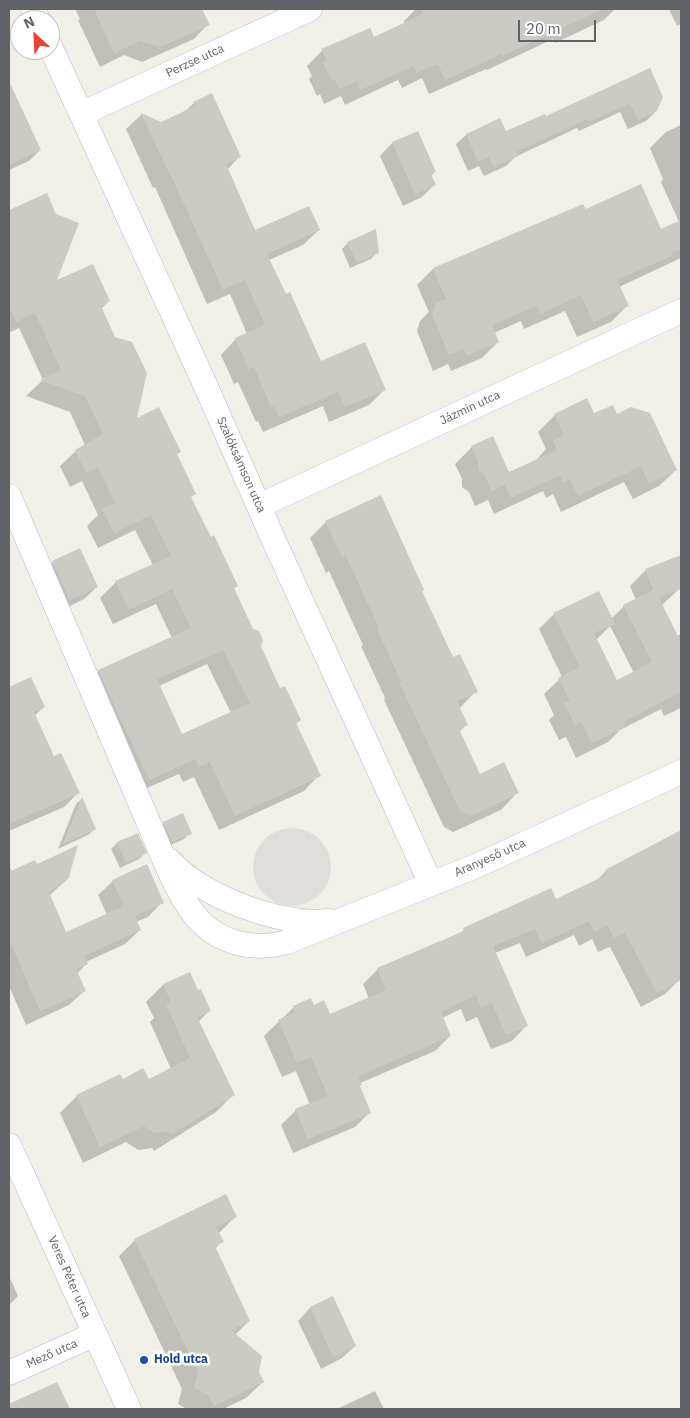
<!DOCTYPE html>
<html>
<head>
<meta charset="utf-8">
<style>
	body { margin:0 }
	#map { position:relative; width:690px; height:1418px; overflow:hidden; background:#f1efe8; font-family:"IBM Plex Sans",sans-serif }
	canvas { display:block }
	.frame { position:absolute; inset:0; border:10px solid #5f6368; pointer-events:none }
	.north { position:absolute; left:10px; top:10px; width:50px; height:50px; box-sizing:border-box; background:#fff; border:1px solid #bfc1c3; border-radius:50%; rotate:335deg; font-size:14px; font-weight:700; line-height:20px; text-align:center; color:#5f6368 }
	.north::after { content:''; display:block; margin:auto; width:18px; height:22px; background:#ea4335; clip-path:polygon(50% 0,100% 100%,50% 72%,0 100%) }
	.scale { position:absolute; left:518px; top:20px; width:78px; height:22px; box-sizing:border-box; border:2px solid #5f6368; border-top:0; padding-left:6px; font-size:15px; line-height:18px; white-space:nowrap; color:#5f6368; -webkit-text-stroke:4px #fff; paint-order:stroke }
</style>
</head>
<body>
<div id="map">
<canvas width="690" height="1418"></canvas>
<div class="frame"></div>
<div class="north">N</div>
<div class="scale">20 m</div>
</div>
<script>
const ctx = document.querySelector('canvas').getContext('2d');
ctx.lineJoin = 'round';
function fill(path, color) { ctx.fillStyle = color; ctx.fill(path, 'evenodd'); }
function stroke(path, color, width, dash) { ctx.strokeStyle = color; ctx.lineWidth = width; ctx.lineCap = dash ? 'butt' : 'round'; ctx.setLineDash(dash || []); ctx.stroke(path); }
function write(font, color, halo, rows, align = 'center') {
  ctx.font = font + ' "IBM Plex Sans",sans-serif'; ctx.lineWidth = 5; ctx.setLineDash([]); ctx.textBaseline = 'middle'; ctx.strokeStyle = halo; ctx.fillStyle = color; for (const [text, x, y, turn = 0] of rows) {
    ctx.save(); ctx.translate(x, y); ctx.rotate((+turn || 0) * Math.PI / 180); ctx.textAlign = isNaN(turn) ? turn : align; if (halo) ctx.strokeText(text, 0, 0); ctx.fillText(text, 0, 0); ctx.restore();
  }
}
fill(new Path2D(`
	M253 867a39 39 0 1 1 78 0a39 39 0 1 1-78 0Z`), '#e0deda');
fill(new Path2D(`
	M75,9H201L208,24L194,39L142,62L124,55L100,67L78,20L80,19Z
	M416,9H615L604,20L555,43L553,39L487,70L486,69L429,94L422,78L402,88L398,80L345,105L341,96L324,104L320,94L317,96L309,79L312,76L307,66L322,51L373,39L405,24L404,21Z
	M669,9H681V24L677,26Z
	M650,70L656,111L646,121L628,129L620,112L579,131L577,128L515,157L506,166L484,176L479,166L468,171L456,144L466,135L505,133L545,118Z
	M9,84L40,150L29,161L9,170Z
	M194,103L239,157L227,170L255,231L319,230L303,245L269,260L320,363L385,389L369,405L329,422L323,406L263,432L258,421L256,422L238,382L234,384L221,355L236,339L247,334L230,294L207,304L155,187L153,188L126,129L142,114L161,124L183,113Z
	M681,125V258L619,287L627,306L611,322L577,337L565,311L524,329L521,321L494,333L498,342L482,358L451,371L448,364L433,371L417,331L420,321L429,312L417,285L433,269L583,205L585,210L660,231L679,222L661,182L663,179L650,148L666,132Z
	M417,132L435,172L431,176L435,184L422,197L403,206L380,156L392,143Z
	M46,194L55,283L109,301L101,309L135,420L179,452L176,455L190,498L237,586L233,589L280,690L300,720L296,724L319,775L304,791L219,830L194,777L183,782L179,774L133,794L84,686L99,671L172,638L156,604L113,624L100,598L116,582L153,565L135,530L98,548L87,526L98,515L82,481L70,487L60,466L76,451L85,445L70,412L26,396L43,380L19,328L9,333V304L13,302L9,301V211ZM207,664L231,713L181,736L159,686Z
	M348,243L377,252L371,259L350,268L342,249Z
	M555,415H616L676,470L659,486L633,499L624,482L561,512L553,494L546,498L543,491L494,514L488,500L475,506L469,492L462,487V479L455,464L472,447L509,474L538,460L537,459L546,449L538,432Z
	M326,522L421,592L453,659L476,691L460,708L466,725L459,732L479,775L517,793L501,810L453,832L444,827L384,700L385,698L361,646L363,645L329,571L326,573L310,538Z
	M681,556V583L678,586L679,589L662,605L677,636L681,634V708L664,716L661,709L620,730L608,742L576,758L566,737L559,740L549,720L554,715L544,694L562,677L539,629L554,614L611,619L624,606L636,600L630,586L646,570ZM610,626L634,673L616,682L596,640Z
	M53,562L97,587L84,599L58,612L40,575Z
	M30,678L44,707L34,716L54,758L78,793L64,807L9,831V688Z
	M81,799L95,829L88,835L58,849L76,804Z
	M164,823L190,833L184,839L166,847L158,829Z
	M681,833V936L663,945L680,979L665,994L641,1007L610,947L598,952L592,939L579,946L574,935L526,957L520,943L495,953L526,1026L512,1041L491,1049L477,1017L466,1022L461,1009L442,1018L450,1036L435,1051L360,1083L358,1086L370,1112L355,1127L293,1153L281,1125L296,1110L310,1105L296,1071L282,1077L264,1036L294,1007L313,1006L330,1015L369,999L363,984L378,969L459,934L464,930L555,901L596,881L606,871Z
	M137,834L145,853L139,859L120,868L111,849L117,843Z
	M9,865L12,872L36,866L65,881L49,896L65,933L107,915L98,895L113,881L162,902L148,917L136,922L140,930L125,944L86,962V964L77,974L84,991L69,1005L26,1025L9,986Z
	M190,973L198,991L209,1011L198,1022L233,1095L216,1112L154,1151L152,1148L138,1150L126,1142L83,1163L60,1113L77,1096L122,1081L148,1080L171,1069L150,1022L154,1018L146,1002L163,985Z
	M235,1217L218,1234L222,1241L215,1249L249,1321L235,1335L263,1382L246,1398L223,1409H187L178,1404L182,1389L119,1256L135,1240Z
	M9,1276L18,1296L9,1305Z
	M332,1298L355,1346L342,1358L321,1369L298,1321L310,1308Z
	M56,1384L68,1409H9V1405Z
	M375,1391L384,1409H337Z`), '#0003');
fill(new Path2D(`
	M94,9H202L210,25L160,47L140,41L114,53Z
	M420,9H603L502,56L501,54L445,80L438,64L417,73L414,66L360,90L357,81L339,89L335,80L332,81L323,62L327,61L321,49L370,28L374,37L423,14Z
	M650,68L663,97L657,111L638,120L630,103L589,122L587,119L516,152L518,156L494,167L489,157L478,162L466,134L500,118L506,131L545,114L546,116Z
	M9,81L41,150L9,165Z
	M212,93L241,157L226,164L255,230L309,206L320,230L267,254L286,294L290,292L321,361L365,342L386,390L345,407L338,392L279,417L274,406L271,407L254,367L249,369L235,338L265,325L245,280L223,290L170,173H169L141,113L161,122L195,106L193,102Z
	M418,131L436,172L431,174L436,185L415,194L392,142Z
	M641,184L661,229L681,220V249L672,253L673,255L617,280L629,306L593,322L581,295L540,314L537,306L492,325L499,342L467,356L464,349L449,355L432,315L436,303L446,299L433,268L583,204L586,209Z
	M47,193L56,214L79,223L57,280L93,264L110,301L101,306L115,337L132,342L147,373L137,418L159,407L181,452L177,454L196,494L191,497L211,537L214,535L238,586L234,588L253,629L259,631L263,640L261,646L280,688L285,686L301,720L296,723L321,776L235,816L210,762L199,767L195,759L149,780L98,670L191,628L172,589L129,610L115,581L171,556L151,515L114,533L102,509L115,503L98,467L86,473L75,450L103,434L85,396L40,380L61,370L35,313L16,322L9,306V210ZM223,650L250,703L182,734L157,679Z
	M376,229L379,253L357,263L347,242Z
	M587,398L594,413L613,405L617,414L631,407L650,413L677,470L649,483L641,466L578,496L570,479L563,482L560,475L511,498L505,484L492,491L485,475L478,470V461L471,446L493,436L509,472L557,450L553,441L564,435L554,414Z
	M381,495L424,590L422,591L453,657L460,654L478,692L457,701L468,725L459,729L480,774L504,762L519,793L471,816L460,811L399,682L401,681L377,629L379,628L346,556L342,557L325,521Z
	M80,548L98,587L70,600L52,561Z
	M681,555V589L659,598L681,642V692L623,722L625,727L592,743L581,722L575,725L564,703L570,700L558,678L580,667L553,613L599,591L615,624L594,633L617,680L652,662L623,605L653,590L645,569Z
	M31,677L45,707L34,712L54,756L61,753L80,793L9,824V687Z
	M82,797L96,829L63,844Z
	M183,813L192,834L172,842L163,822Z
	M681,830V980L657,993L625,933L614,938L607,925L594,932L589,921L542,943L535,929L493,946L528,1026L506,1035L492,1003L481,1008L476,995L441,1012L451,1036L358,1076L362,1085L360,1086L371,1113L308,1139L295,1109L328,1096L311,1057L297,1063L278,1020L295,1012L293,1006L311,998L314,1005L324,1000L330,1014L386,990L377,968L464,931L463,928L551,888L556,899L608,874L605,870Z
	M138,833L147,853L126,863L117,842Z
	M78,845L69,877L66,881L49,892L66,932L124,906L112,880L147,864L164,903L135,916L141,930L84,956L88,964L76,969L86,991L40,1011L9,939V872L35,860L37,864Z
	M190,972L198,990L201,989L211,1011L197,1017L235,1095L171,1135L169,1132L155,1133L144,1126L100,1147L76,1095L120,1074L123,1079L143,1068L149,1079L190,1058L166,1004L171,1002L163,984Z
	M226,1194L237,1217L216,1227L224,1242L215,1246L250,1321L231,1330L262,1356L259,1372L264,1382L214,1406L209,1396L194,1387L198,1372L134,1239Z
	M333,1296L356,1346L333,1357L310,1307Z
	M57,1382L70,1409H9V1404Z`), '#cccac5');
const minor = new Path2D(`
	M33,9L38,20
	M50,46L203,380L275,543L431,884
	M81,114L310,9
	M9,496L167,866C174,881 181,897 191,910C213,942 250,952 287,942L476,866L681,772
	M259,506L681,311
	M170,861C200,896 283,927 328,921
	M9,1145L129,1409
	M9,1373L95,1334`);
stroke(minor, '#b5b8bc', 25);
stroke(minor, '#fff', 24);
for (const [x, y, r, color] of [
	[144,1360,5,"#1a4fb4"]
]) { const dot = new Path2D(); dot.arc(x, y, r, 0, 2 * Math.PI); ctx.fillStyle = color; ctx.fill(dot); stroke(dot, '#fff', 2); }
write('12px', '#5f6368', '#fff', [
	["Perzse utca",195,61,-25],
	["Jázmin utca",470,408,-25],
	["Szalóksámson utca",241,465,66],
	["Aranyeső utca",490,858,-24],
	["Veres Péter utca",69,1277,66],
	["Mező utca",52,1354,-24]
]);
write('bold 12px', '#164399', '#fff', [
	["Hold utca",154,1360]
], 'left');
</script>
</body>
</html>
